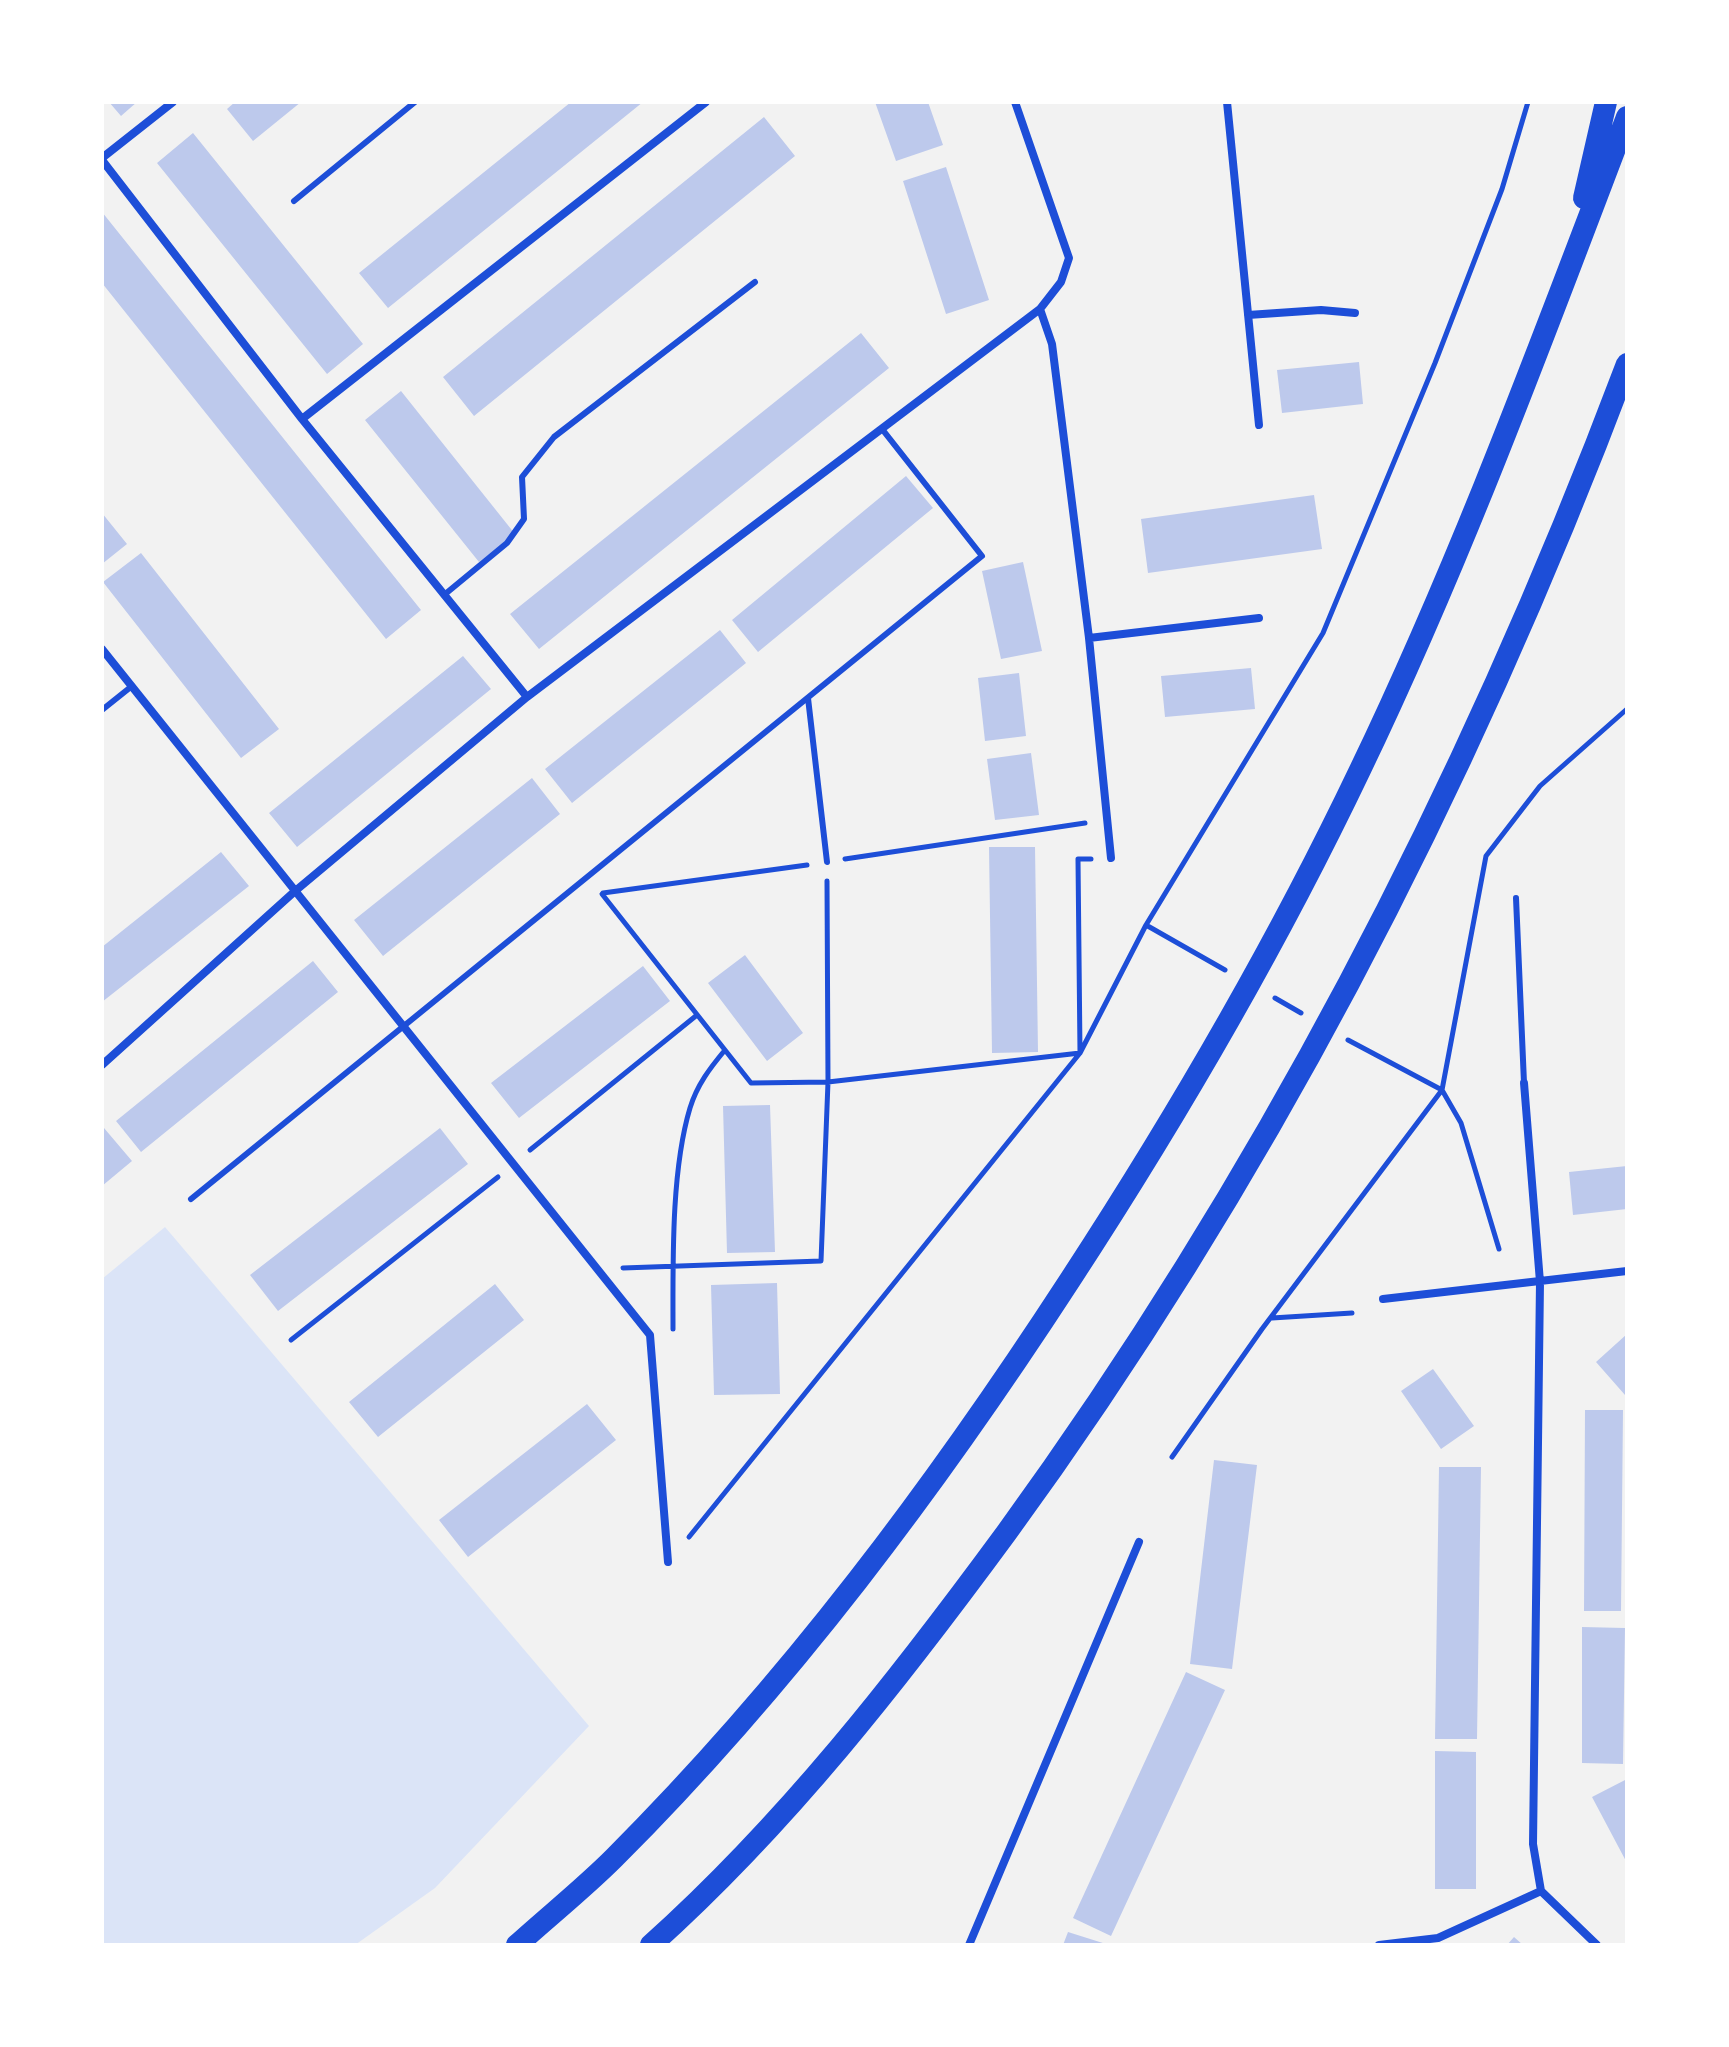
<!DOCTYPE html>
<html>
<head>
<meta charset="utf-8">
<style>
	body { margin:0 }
	#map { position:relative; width:1729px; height:2047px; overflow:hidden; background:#f2f2f2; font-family:Ubuntu,sans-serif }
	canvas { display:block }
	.frame { position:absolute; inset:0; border:104px solid #fff; pointer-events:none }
</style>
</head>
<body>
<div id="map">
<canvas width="1729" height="2047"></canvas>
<div class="frame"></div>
</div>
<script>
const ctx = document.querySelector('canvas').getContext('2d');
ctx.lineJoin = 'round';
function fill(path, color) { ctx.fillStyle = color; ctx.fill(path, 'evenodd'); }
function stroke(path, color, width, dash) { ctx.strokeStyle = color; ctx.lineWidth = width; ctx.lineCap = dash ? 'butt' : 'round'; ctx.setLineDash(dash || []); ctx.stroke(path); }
fill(new Path2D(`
	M165,1227L589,1726L435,1888L355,1945H102V1279Z`), '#dbe4f7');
fill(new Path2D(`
	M109,102H137L121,116Z
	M235,102H301L253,141L227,109Z
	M571,102H643L388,308L359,273Z
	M875,102H928L943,145L896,161Z
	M764,117L795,156L474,416L443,377Z
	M193,133L363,344L327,374L157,163Z
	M946,167L989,300L946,314L903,181Z
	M102,212L421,610L386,639L102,283Z
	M861,333L889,368L539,649L510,614Z
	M1359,362L1363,404L1282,413L1277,370Z
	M401,391L515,534L479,562L365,420Z
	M906,476L933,508L758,652L732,620Z
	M1314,495L1322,549L1148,573L1141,519Z
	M102,513L127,544L102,564Z
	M141,553L279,729L241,758L103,582Z
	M1023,562L1042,651L1001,659L982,571Z
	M720,630L746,663L572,803L545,769Z
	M463,656L491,689L297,847L269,813Z
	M1251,668L1255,709L1165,717L1161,676Z
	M1019,673L1026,736L985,741L978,678Z
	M1031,753L1039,815L995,820L987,759Z
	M532,778L560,814L383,956L354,920Z
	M989,847H1035L1038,1052L992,1053Z
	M221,852L249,886L102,1002V947Z
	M745,955L803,1033L767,1061L708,983Z
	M313,961L338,992L141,1152L116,1121Z
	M643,966L670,1001L519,1118L491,1083Z
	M770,1105L775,1252L727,1253L723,1106Z
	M104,1128L132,1161L102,1186V1130Z
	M440,1128L468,1164L278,1311L250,1275Z
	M1627,1166V1209L1573,1215L1569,1172Z
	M777,1283L780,1394L714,1395L711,1285Z
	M495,1284L524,1320L378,1437L349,1402Z
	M1627,1334V1392L1625,1395L1596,1362Z
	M1433,1369L1474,1426L1441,1449L1401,1391Z
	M587,1404L616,1440L468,1557L439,1520Z
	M1585,1410H1623L1621,1611H1584Z
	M1214,1460L1257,1465L1232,1669L1190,1664Z
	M1439,1467H1481L1477,1739H1435Z
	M1582,1627L1625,1628L1623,1764L1582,1763Z
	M1186,1672L1225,1690L1111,1936L1073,1918Z
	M1435,1751L1476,1752V1889H1435Z
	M1627,1779V1863L1592,1797Z
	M1068,1932L1106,1944V1945H1063Z
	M1514,1937L1523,1945H1507Z`), '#bdc9ec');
stroke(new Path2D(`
	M845,859L1085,823
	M827,881L828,1082L1080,1053L1078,859H1091
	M603,893L807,865
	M602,894L751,1083L828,1082L821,1261L623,1268
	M1146,925L1225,970
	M1275,998L1301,1013
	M1348,1040L1442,1090L1461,1123L1499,1249
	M530,1150L697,1015
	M1272,1318L1352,1313
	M673,1329C673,1263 671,1171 690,1108C697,1085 710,1068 725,1050
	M291,1340L498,1177
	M1172,1457L1262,1329L1442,1090L1486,856L1540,786L1627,709
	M689,1537L1080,1053L1146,925L1323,633L1435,363L1502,189L1528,102`), '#1d4ed8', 5);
stroke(new Path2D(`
	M294,201L415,102
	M444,595L507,543L524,519L522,477L554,437L755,282
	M808,698L827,862
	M102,710L132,686
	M1516,898L1524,1083
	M191,1199L982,556L882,429`), '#1d4ed8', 6);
stroke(new Path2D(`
	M1015,102L1069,258L1061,282L1040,309L1052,344L1089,638L1111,858
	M1227,102L1259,425
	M102,158L173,102
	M102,160L302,419L527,697
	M1248,315L1321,310L1355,313
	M302,419L706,102
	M1089,638L1259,618
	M102,649L650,1335L668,1562
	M102,1065L294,892L527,697L1040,309
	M1524,1083L1540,1282L1533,1844L1541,1891L1597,1945
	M1383,1299L1627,1271
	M969,1945L1139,1542
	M1379,1945L1438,1938L1541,1891`), '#1d4ed8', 8);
stroke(new Path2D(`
	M1584,198L1606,102
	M517,1945C549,1916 584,1888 614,1858C789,1683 936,1486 1070,1280C1177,1116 1276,946 1360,770C1462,558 1543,337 1627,117
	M651,1945C787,1823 899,1679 1007,1532C1269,1172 1470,781 1627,364`), '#1d4ed8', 22);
</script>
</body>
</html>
